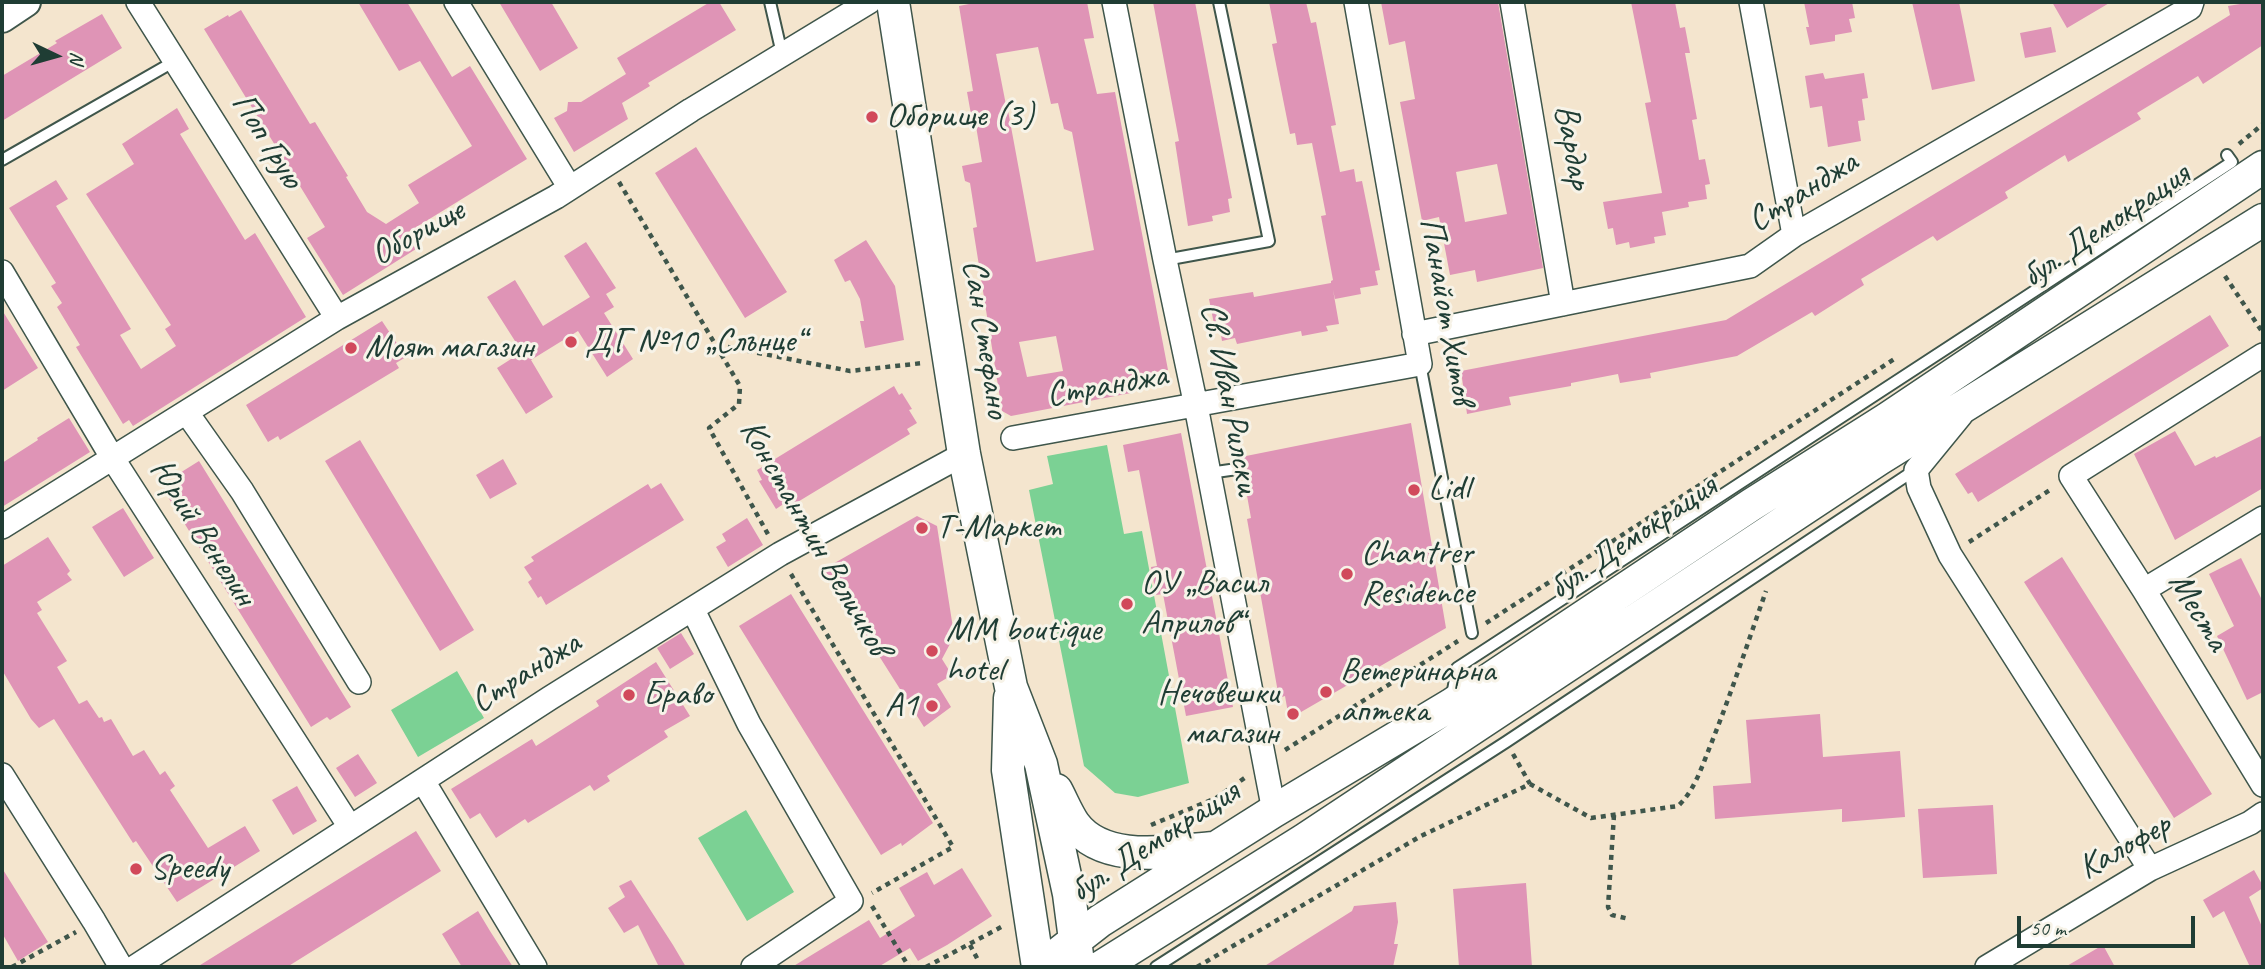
<!DOCTYPE html>
<html>
<head>
<meta charset="utf-8">
<style>
	body { margin:0 }
	#map { position:relative; width:2265px; height:969px; overflow:hidden; background:#f4e5ce; font-family:Caveat,sans-serif }
	canvas { display:block }
	.frame { position:absolute; inset:0; border:4px solid #1f3d34; pointer-events:none }
	.north { position:absolute; left:21px; top:21px; width:70px; height:70px; -webkit-text-stroke:5px #f7f3e8; paint-order:stroke; rotate:95deg; font-size:19px; font-weight:700; line-height:28px; text-align:center; color:#1f3d34 }
	.north::after { content:''; display:block; margin:auto; width:24px; height:32px; background:#1f3d34; clip-path:polygon(50% 0,100% 100%,50% 72%,0 100%) }
	.scale { position:absolute; left:2017px; top:916px; width:178px; height:32px; box-sizing:border-box; border:4px solid #1f3d34; border-top:0; padding-left:9px; font-size:21px; line-height:24px; white-space:nowrap; color:#1f3d34; -webkit-text-stroke:5px #f7f3e8; paint-order:stroke }
</style>
</head>
<body>
<div id="map">
<canvas width="2265" height="969"></canvas>
<div class="frame"></div>
<div class="north">N</div>
<div class="scale">50 m</div>
</div>
<script>
const ctx = document.querySelector('canvas').getContext('2d');
ctx.lineJoin = 'round';
function fill(path, color) { ctx.fillStyle = color; ctx.fill(path, 'evenodd'); }
function stroke(path, color, width, dash) { ctx.strokeStyle = color; ctx.lineWidth = width; ctx.lineCap = dash ? 'butt' : 'round'; ctx.setLineDash(dash || []); ctx.stroke(path); }
function write(font, color, halo, rows, align = 'center') {
  ctx.font = font + ' Caveat,sans-serif'; ctx.lineWidth = 6; ctx.setLineDash([]); ctx.textBaseline = 'middle'; ctx.strokeStyle = halo; ctx.fillStyle = color; for (const [text, x, y, turn = 0] of rows) {
    ctx.save(); ctx.translate(x, y); ctx.rotate((+turn || 0) * Math.PI / 180); ctx.textAlign = isNaN(turn) ? turn : align; if (halo) ctx.strokeText(text, 0, 0); ctx.fillText(text, 0, 0); ctx.restore();
  }
}
fill(new Path2D(`
	M1107,445L1124,534L1142,531L1189,783L1138,797L1115,793L1084,766L1029,490L1053,484L1047,456Z
	M457,671L484,718L418,757L391,710Z
	M746,810L794,892L747,921L698,838Z`), '#7bd194');
fill(new Path2D(`
	M358,2H407L452,77L470,66L527,159L405,234L416,249L343,295L307,238L325,227L204,29L228,15L229,17L241,10L310,124L315,122L348,176L346,177L367,212L386,224L419,203L408,185L472,146L420,61L399,71Z
	M499,2H551L578,48L540,71Z
	M710,2H719L736,30L648,83L650,86L622,103L628,119L574,152L554,118L567,111L568,102H581L626,74L617,58Z
	M979,2H1087L1094,38L1084,39L1097,94L1115,92L1168,370L1128,377L1131,393L1011,416L1002,411L973,228L977,227L970,183L965,181L962,166L982,162L975,120H972L967,92L973,91L959,6ZM1038,47L1051,104L1058,103L1064,129L1072,132L1094,250L1036,262L1007,105H1006L996,54ZM1056,336L1063,371L1027,377L1019,342Z
	M1153,2H1195L1232,198L1228,199L1230,212L1212,216L1213,221L1188,226L1175,142L1179,141Z
	M1269,2H1306L1311,23L1316,22L1336,125L1331,126L1340,172L1354,169L1356,182L1362,181L1380,270L1375,271L1378,285L1360,288L1361,294L1335,299L1333,290L1339,324L1326,326L1328,331L1302,336L1301,331L1237,344L1235,338L1222,341L1219,323L1214,324L1209,299L1253,292L1254,297L1331,283V281L1333,280L1321,216L1326,215L1312,143L1297,145L1295,133L1290,134L1272,44L1277,43Z
	M1381,2H1498L1543,268L1477,282L1475,270L1450,275L1439,217L1422,221L1400,102L1415,99L1405,41L1389,45ZM1497,164L1507,214L1465,222L1456,172Z
	M1631,2H1675L1680,28L1685,27L1690,53H1685L1697,119L1692,120L1696,142L1699,160L1705,159L1710,184L1705,185L1707,199L1688,202L1689,207L1662,212L1666,235L1654,237L1655,243L1630,248L1629,242L1616,245L1613,228L1608,229L1603,202L1662,193L1645,103L1651,102Z
	M1804,2H1852L1855,18L1849,19L1852,32L1835,35V41L1810,45L1806,27H1809Z
	M1912,2H1959L1975,81L1932,90Z
	M2052,2H2111L2067,28Z
	M2252,2H2263V45L2203,84L2198,76L2137,113L2141,119L2068,162L2065,155L2005,192L2008,198L1937,241L1933,236L1861,279L1864,285L1815,316L1812,312L1737,356L1650,373L1651,378L1620,383L1618,374L1571,383V386L1509,397L1511,405L1467,414L1461,371L1726,320L2217,23L2230,15L2228,6Z
	M102,14L122,48L2,121V76L57,43L55,41Z
	M2051,27L2056,52L2025,58L2020,33Z
	M1823,73L1825,79L1864,73L1868,98L1862,99L1865,120L1858,121L1861,141L1828,147L1822,106L1810,108L1805,76Z
	M177,108L189,129L180,134L245,240L255,233L306,317L133,426L129,420L123,424L76,347L80,345L57,307L62,303L51,286L56,283L9,208L56,180L68,199L56,206L131,329L120,335L141,369L176,346L165,329L171,325L86,194L134,164L122,144Z
	M696,147L787,292L745,318L655,173Z
	M866,240L895,286L904,340L865,348L860,321H864L860,299L850,280L845,282L834,260Z
	M586,242L616,288L606,294L614,307L604,313L633,359L607,377L578,331L531,360L553,397L526,414L497,368L522,352L487,297L515,280L543,326L590,297L564,256Z
	M2,310L38,368L2,391Z
	M2210,315L2229,346L1978,502L1972,492L1968,494L1955,474Z
	M382,321L406,357L396,363L399,368L280,440L278,436L268,442L246,405Z
	M894,386L899,395L902,393L912,409L909,410L917,423L907,429L910,434L791,506L788,501L776,509L759,481L762,480L757,470Z
	M69,418L90,452L2,507V463L38,440L37,438Z
	M1411,423L1446,628L1289,719L1285,696L1279,698L1247,519L1251,518L1243,473L1245,467L1241,457Z
	M2175,431L2195,466L2215,456L2216,458L2263,435V488L2175,540L2134,454Z
	M1181,433L1233,707L1186,716L1163,594L1156,595L1151,567L1157,566L1139,470L1128,472L1123,445Z
	M360,440L474,630L440,651L325,461Z
	M503,459L517,484L490,499L476,475Z
	M199,461L351,707L330,720L327,717L311,727L163,489L178,480L175,476Z
	M661,483L684,520L546,605L541,596L538,598L528,582L532,579L524,567L534,561L531,557L648,484L651,489Z
	M123,508L154,558L124,577L92,527Z
	M917,516L937,526L953,628L951,642L942,659L952,675L937,684L951,707L924,727L824,569Z
	M747,518L763,545L728,567L716,547L726,541L722,534Z
	M48,537L70,571L67,574L72,580L37,602L42,610L37,613L67,661L57,667L79,704L87,700L99,718L102,717L104,722L111,719L133,756L144,750L160,775L165,771L175,786L170,790L208,848L245,826L260,851L177,902L136,841L133,843L54,719L39,728L31,719L2,670V566Z
	M2062,557L2212,794L2174,818L2024,582Z
	M2241,558L2263,602V692L2247,700L2217,636L2234,626L2209,574Z
	M791,594L933,823L902,846L901,843L881,855L739,626Z
	M681,633L694,654L670,669L657,648Z
	M656,662L690,716L664,731L668,737L607,776L610,781L594,791L590,785L528,823L525,819L496,838L480,813L470,819L451,789L532,739L536,746L599,706L596,701Z
	M1820,714L1823,757L1900,751L1905,817L1842,822V809L1715,819L1713,786L1751,783L1746,720Z
	M358,754L377,783L355,797L336,768Z
	M297,786L317,821L293,835L272,800Z
	M1993,805L1997,874L1923,878L1918,809Z
	M416,831L441,871L287,967H197Z
	M2,868L48,942L18,961L2,933Z
	M962,868L992,916L947,945L918,961L910,948L878,967H792L869,920L880,938L915,916L899,888L927,872L934,885Z
	M2254,870L2263,886V888L2249,897L2263,929V967H2250L2224,911L2213,918L2203,900Z
	M631,880L673,945L686,967H659L638,925L624,933L608,908L625,897L619,886Z
	M1526,883L1532,967H1459L1453,889Z
	M1396,902L1398,922L1394,944H1398L1393,967H1263L1352,911L1354,906Z
	M478,911L490,931L513,967H462L442,934Z
	M2103,945L2115,967H2065Z`), '#df94b6');
const service = new Path2D(`
	M770,2L782,54
	M2,160L175,61
	M1165,260L1269,241L1219,2
	M1420,364L1472,633
	M1209,473L1237,469
	M1452,696L1457,668L2232,162L2227,155
	M1156,967L1506,742L1915,470`);
const minor = new Path2D(`
	M138,2L337,318
	M456,2L570,188
	M1114,2L1165,260L1196,406L1274,811
	M1512,2L1563,304
	M1751,2L1794,235
	M2,272L113,459L350,827
	M1414,334L1750,266L1794,235L2190,8L2192,2
	M2263,355L2071,476L2144,590L2263,785
	M187,413L242,491L359,682
	M1961,415L1916,470L1919,488L1950,555L2150,869
	M1013,438L1420,364L1356,2
	M2,527L337,318L556,197L691,110L869,2
	M2144,590L2263,518
	M693,610L749,724L851,901L753,967
	M2,775L94,921L121,967
	M423,781L535,967
	M135,967L550,698L780,554L964,454
	M1987,967L2150,869L2250,823L2263,814`);
const tertiary = new Path2D(`
	M2,18L26,2`);
const secondary = new Path2D(`
	M893,2L964,454L1011,687L1041,764L1069,894L1077,955
	M1010,698L1008,770L1038,967
	M1056,790C1062,801 1067,814 1074,824C1104,865 1171,851 1214,848
	M1041,967L1100,921L1274,811L1451,705L1751,505L1887,419L2263,167
	M1101,967L1304,840L1879,459L2263,220`);
stroke(service, '#3f564b', 14);
stroke(minor, '#3f564b', 26);
stroke(tertiary, '#3f564b', 32);
stroke(secondary, '#3f564b', 35);
stroke(new Path2D(`
	M2239,144L2263,124
	M619,182L740,386L739,404L709,428L769,536
	M2225,276L2263,333
	M718,345L850,371L923,363
	M1969,542L2053,488
	M791,574L953,847L872,893
	M1486,623L1896,358
	M1285,750L1458,641
	M1513,754L1530,784
	M1614,815L1608,907L1612,915L1629,919
	M1151,825L1216,798L1246,777
	M872,906L909,967
	M970,945L978,960
	M12,967L76,932
	M926,967L1005,925
	M1197,967L1421,836L1530,784L1591,818L1678,806C1695,790 1702,766 1711,744C1731,694 1748,642 1766,591`), '#3f564b', 4.5, [5, 5]);
stroke(service, '#fff', 10);
stroke(minor, '#fff', 23);
stroke(tertiary, '#fff', 28);
stroke(secondary, '#fff', 32);
for (const [x, y, r, color] of [
	[872,117,7,"#d1495b"],
	[571,342,7,"#d1495b"],
	[351,348,7,"#d1495b"],
	[1414,490,7,"#d1495b"],
	[922,528,7,"#d1495b"],
	[1347,574,7,"#d1495b"],
	[1127,604,7,"#d1495b"],
	[932,651,7,"#d1495b"],
	[1326,692,7,"#d1495b"],
	[629,695,7,"#d1495b"],
	[932,706,7,"#d1495b"],
	[1293,714,7,"#d1495b"],
	[136,869,7,"#d1495b"]
]) { const dot = new Path2D(); dot.arc(x, y, r, 0, 2 * Math.PI); ctx.fillStyle = color; ctx.fill(dot); stroke(dot, '#f7f3e8', 2.5); }
write('35px', '#1f3d34', '#f7f3e8', [
	["Оборище (3)",886,117],
	["ДГ №10 „Слънце“",585,342],
	["Моят магазин",365,348],
	["Lidl",1428,490],
	["Т-Маркет",936,528],
	["Chantrer",1361,554],
	["Residence",1361,594],
	["ОУ „Васил",1141,584],
	["Априлов“",1141,624],
	["MM boutique",946,631],
	["hotel",946,671],
	["Ветеринарна",1340,672],
	["аптека",1340,712],
	["Нечовешки",1279,694,"right"],
	["магазин",1279,734,"right"],
	["Браво",643,695],
	["A1",918,706,"right"],
	["Speedy",150,869]
], 'left');
write('35px', '#1f3d34', '#f7f3e8', [
	["Поп Грую",267,141,58],
	["Вардар",1572,147,80],
	["Странджа",1803,192,-32],
	["бул. Демокрация",2106,226,-34],
	["Оборище",418,233,-29],
	["Панайот Хитов",1446,311,80],
	["Сан Стефано",985,339,81],
	["Странджа",1107,386,-10],
	["Св. Иван Рилски",1229,399,79],
	["Юрий Венелин",202,533,57],
	["Константин Величков",814,538,60],
	["бул. Демокрация",1633,538,-34],
	["Места",2198,612,59],
	["Странджа",526,673,-32],
	["бул. Демокрация",1155,842,-33],
	["Калофер",2125,847,-29]
]);
</script>
</body>
</html>
